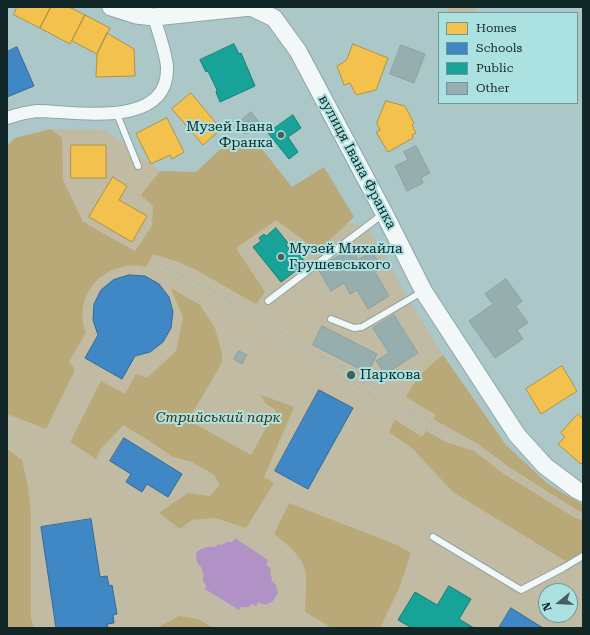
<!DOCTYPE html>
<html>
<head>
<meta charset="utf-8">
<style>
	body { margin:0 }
	#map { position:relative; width:590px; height:635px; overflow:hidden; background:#abc7c8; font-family:"Roboto Serif",serif }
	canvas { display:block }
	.frame { position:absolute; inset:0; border:8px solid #122727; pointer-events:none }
	.legend { position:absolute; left:438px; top:12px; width:140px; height:92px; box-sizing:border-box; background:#ace1e1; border:1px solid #6e9797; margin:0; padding:5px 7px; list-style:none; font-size:12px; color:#122727 }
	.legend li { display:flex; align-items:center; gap:8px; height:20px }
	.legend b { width:20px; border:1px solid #6e9797 }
	.north { position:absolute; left:538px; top:583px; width:40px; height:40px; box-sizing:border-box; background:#ace1e1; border:1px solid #6e9797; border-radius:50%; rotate:252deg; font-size:11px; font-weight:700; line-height:16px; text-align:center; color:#122727 }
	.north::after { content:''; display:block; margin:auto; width:14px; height:18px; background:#485f5f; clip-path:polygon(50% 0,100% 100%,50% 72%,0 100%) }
</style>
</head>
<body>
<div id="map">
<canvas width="590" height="635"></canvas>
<div class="frame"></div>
<ul class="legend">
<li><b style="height:11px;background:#f2c14e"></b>Homes</li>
<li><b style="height:11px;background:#3f88c5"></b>Schools</li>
<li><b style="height:11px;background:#17a398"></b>Public</li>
<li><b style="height:11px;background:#97aeae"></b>Other</li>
</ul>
<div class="north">N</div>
</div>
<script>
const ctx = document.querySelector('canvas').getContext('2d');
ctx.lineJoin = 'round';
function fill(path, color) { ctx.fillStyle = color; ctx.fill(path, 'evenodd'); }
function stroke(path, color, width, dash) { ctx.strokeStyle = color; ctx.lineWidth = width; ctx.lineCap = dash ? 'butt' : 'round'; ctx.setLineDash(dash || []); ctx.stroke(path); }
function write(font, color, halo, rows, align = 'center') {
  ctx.font = font + ' "Roboto Serif",serif'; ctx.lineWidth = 4; ctx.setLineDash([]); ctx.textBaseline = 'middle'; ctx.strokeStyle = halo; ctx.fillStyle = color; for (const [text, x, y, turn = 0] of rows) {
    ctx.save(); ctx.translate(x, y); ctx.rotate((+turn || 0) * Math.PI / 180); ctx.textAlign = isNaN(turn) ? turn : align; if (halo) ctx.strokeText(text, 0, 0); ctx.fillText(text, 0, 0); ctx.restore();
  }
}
fill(new Path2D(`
	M449,7H471L482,13H446Z
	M51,129L105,130L160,171L213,204L367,226L409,300L443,355L506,445L548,484L583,505V628H7V146L15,138ZM546,591H570V615H546Z`), '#c0bba2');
fill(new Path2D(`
	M51,129L62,138L63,180L83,222L135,251L152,226L153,206L141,195L160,171L196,172L227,143L254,139L292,187L324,167L354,217L318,251L276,220L236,248L265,292L256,304L198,271L176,261L153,254L146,267C107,258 71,294 86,333L69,361L75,370L46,429L7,414V146L15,138Z
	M171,288L200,305L215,328L222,353V361L218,370L188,420L251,455L276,410L265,403L261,395L294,407L264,477L274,483L246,528L215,518L192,520L180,529L159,513L188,493L210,496L220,485L213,474L192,462L173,457L148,440L123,425L100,450L96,459L70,442L101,381L125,394L136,374L147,378L176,351L183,318Z
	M443,355L506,445L548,484L583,505V513L575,509L509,467L478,444L433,419L436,415L406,397C414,380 428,366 443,355Z
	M395,420L422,437L426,431L448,443L474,451L504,474L572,516L583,521V554L567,562L453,492L412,448L389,432Z
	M7,449L22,460L28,487L31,515V618L34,628H7Z
	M289,503L397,545L411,553L400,586L380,628H332L305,612C305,599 308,583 305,570C301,555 286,543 274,534Z
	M179,616L198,619L213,628H157Z`), '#b9a979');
fill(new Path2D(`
	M235,538L268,560L266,565L271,569L270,575L272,577L271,580L276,585L278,593L273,601L266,605L258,602L256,606L252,604L248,607H241L239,610L205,589L206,585C203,582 202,579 204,574L202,572V568C197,564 196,560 196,553C201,548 208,546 216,547L218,544L221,545L228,542H232Z`), '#b192c6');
const homes = new Path2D(`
	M17,7H51L40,28L14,15Z
	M51,7H69L85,15L70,44L40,28Z
	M85,15L110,28L97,54L72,41Z
	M107,33L134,49L135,76L96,77L97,54Z
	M353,44L388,58L376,90L356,95L350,83L344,85L337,66L344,62L347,59Z
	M191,93L221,129L203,145L172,109Z
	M386,101L405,106L414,123L412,125L416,133L412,135L413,138L388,152L376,132L380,130L377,123Z
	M167,118L184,152L172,159L170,155L151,164L136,134Z
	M71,145H106V178H71Z
	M113,177L127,186L119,200L147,216L132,242L89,217Z
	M562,366L577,391L541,414L526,389Z
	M578,414L582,418L583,417V462L581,464L558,444L565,437L561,433Z`);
fill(homes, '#f2c14e');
stroke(homes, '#af9342', 1);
const schools = new Path2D(`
	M17,47L34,86L7,97V52Z
	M129,275L145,276L159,284L169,297L173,312L171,328L163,342L150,352L135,356L122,379L85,358L98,335L93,320L94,304L101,290L113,280Z
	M319,390L353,408L308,489L275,471Z
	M124,438L182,474L168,497L147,484L142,492L126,482L131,474L110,461Z
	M91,519L100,577L107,576L109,586L112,585L117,614L113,615L114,623L107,624L108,628H56L41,527Z
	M511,608L543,628H499Z`);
fill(schools, '#3f88c5');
stroke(schools, '#326b96', 1);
const public = new Path2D(`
	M234,44L239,54L241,53L255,86L220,102L216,92L217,90L208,71L206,72L200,60Z
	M293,115L301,128L288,137L298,152L289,159L268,133Z
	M276,228L288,243L286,245L292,252L295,249L306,263L281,282L253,247L261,241L259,238L264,234L266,236Z
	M449,586L471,599L459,619L474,628H412L398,620L415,592L437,605Z`);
fill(public, '#17a398');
stroke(public, '#167e76', 1);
const building = new Path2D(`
	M401,45L425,54L414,83L390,74Z
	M251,112L259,122L245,134L237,124Z
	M416,146L430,173L421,178L423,183L407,191L395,166L408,160L404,152Z
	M351,249L358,260L372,252L382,268L375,272L389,296L368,309L357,290L350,294L344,283L331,291L318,269Z
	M506,279L522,301L516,306L528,323L517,330L523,339L495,358L469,321L493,304L485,294Z
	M394,315L418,353L385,374L376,361L389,353L373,328Z
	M322,326L377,354L368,373L313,345Z
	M239,351L247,355L242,364L234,359Z`);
fill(building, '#97aeae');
stroke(building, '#8ba1a2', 1);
const service = new Path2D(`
	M117,114L138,166
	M268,301L383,214
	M331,319L354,328L362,327L422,292
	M433,537L521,590L563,568L583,556`);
const minor = new Path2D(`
	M7,118C16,115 27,112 37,111C75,111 169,130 167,67C166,53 158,31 154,17`);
const secondary = new Path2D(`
	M111,7L136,15L154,17L251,7L274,18L298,51L384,213L424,292L517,435L545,466L577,490L583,493`);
stroke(service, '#8fa5a6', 8);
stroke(minor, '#8fa5a6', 14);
stroke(secondary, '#8fa5a6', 19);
stroke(service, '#f2f7f7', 6);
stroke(minor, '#f2f7f7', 12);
stroke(secondary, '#f2f7f7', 17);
stroke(new Path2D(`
	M155,262L204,286L436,425L476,447L506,470L574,513L583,517
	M319,360L334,373L419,424L442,435`), '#b1b8b8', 3, [2, 4]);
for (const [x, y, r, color] of [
	[281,135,4,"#485f5f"],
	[281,257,4,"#485f5f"],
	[351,375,5,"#485f5f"]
]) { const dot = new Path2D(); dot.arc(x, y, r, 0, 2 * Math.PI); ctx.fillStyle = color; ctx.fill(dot); stroke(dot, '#ace1e1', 1.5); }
write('14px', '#122727', '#ace1e1', [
	["Музей Івана",273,127,"right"],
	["Франка",273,143,"right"],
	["Музей Михайла",289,249],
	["Грушевського",289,265],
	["Паркова",360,375]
], 'left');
write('14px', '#122727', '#ace1e1', [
	["вулиця Івана Франка",357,162,62]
]);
write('italic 14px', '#442e08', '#ace1e1', [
	["Стрийський парк",218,418]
]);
</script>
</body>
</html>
